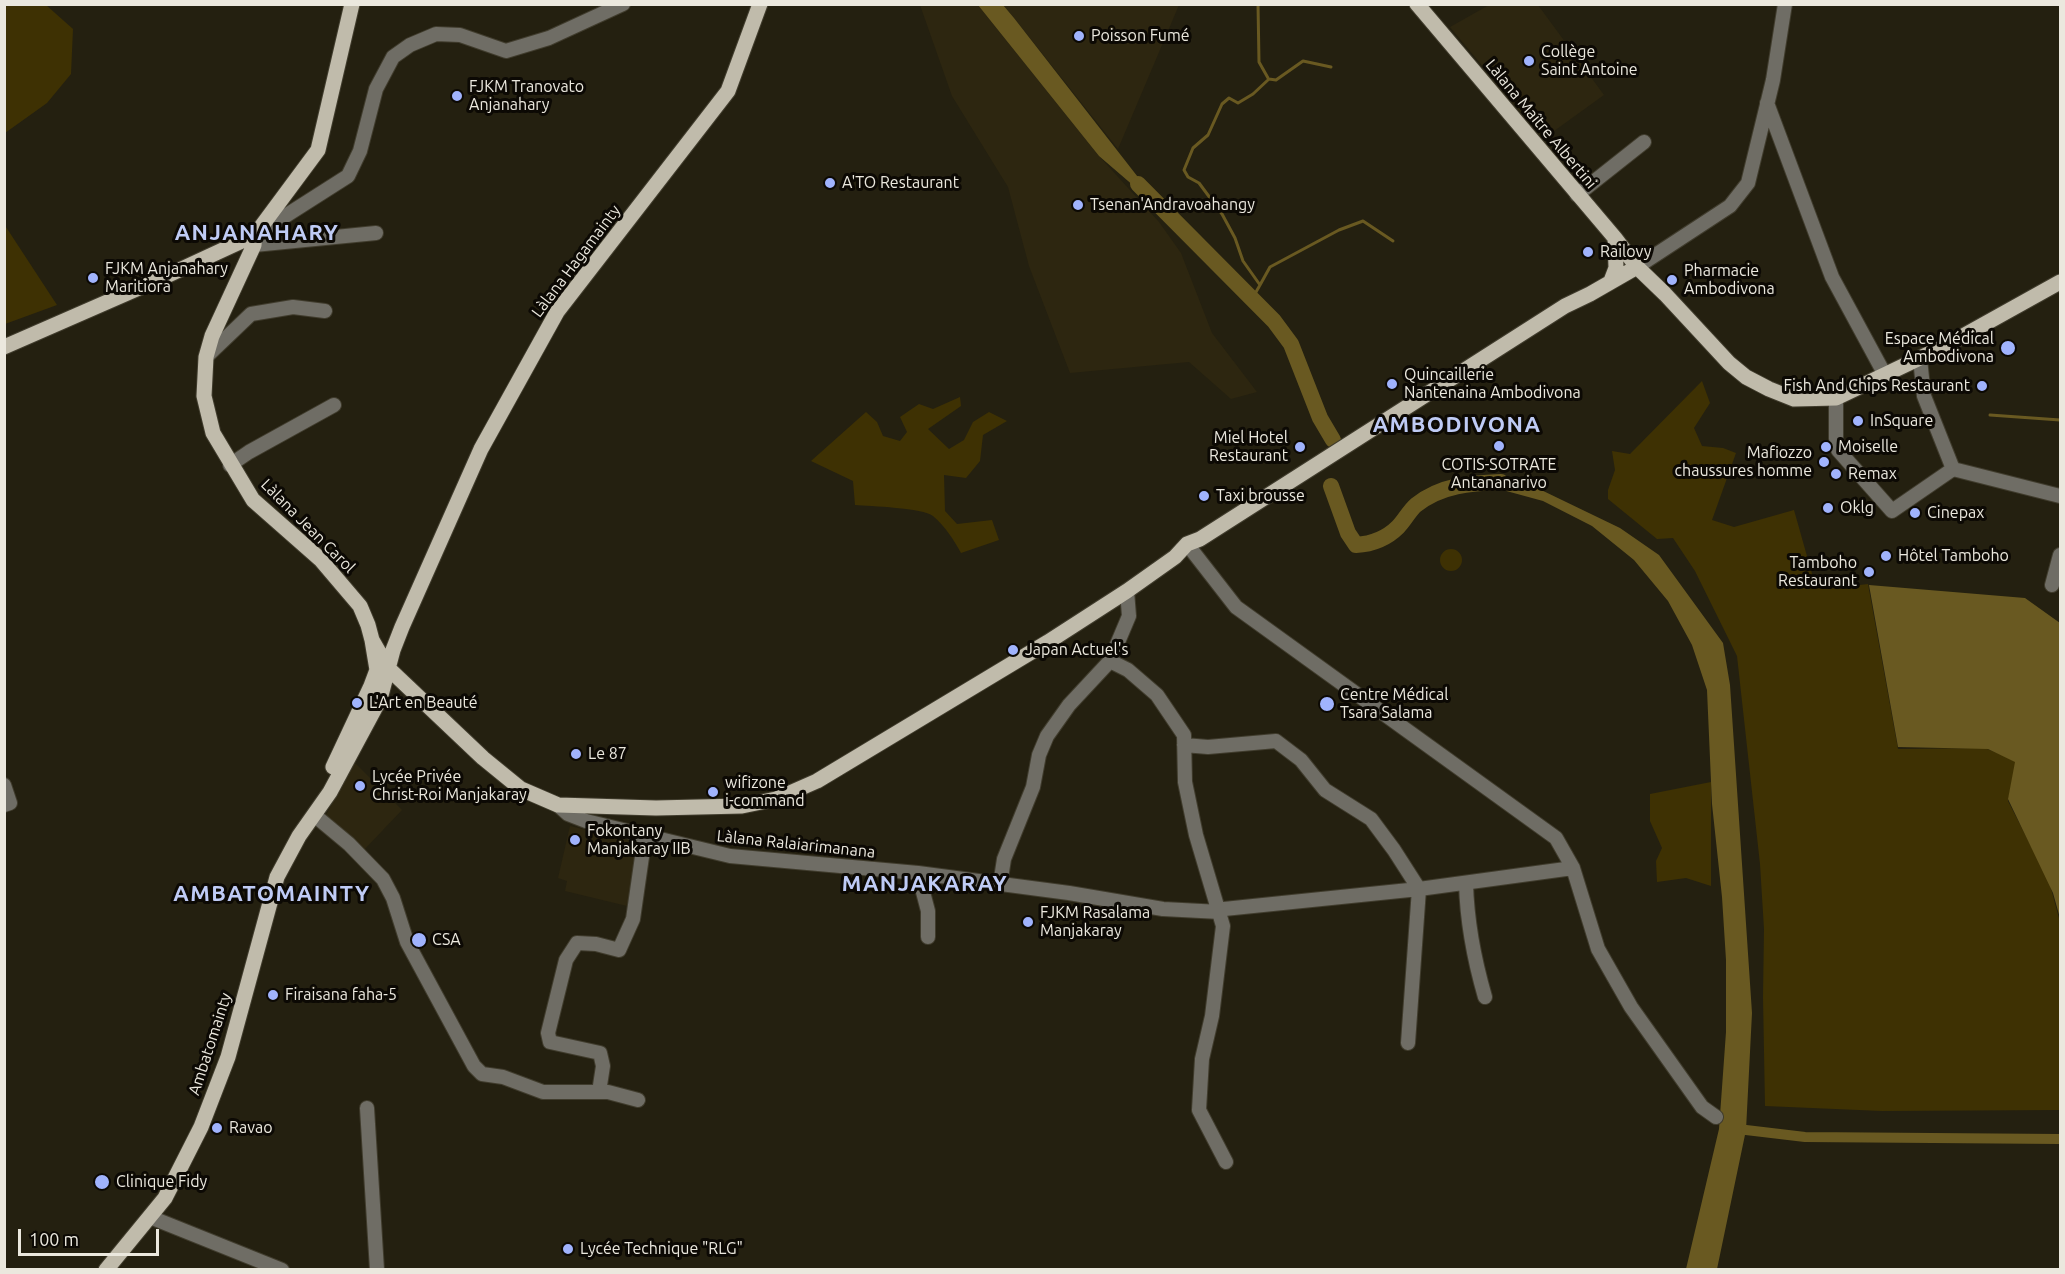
<!DOCTYPE html>
<html>
<head>
<meta charset="utf-8">
<style>
	body { margin:0 }
	#map { position:relative; width:2065px; height:1274px; overflow:hidden; background:#242010; font-family:Ubuntu,sans-serif }
	canvas { display:block }
	.frame { position:absolute; inset:0; border:6px solid #ebe8de; pointer-events:none }
	.scale { position:absolute; left:18px; top:1229px; width:141px; height:27px; box-sizing:border-box; border:3px solid #ebe8de; border-top:0; padding-left:8px; font-size:18px; line-height:21px; white-space:nowrap; color:#ebe8de; -webkit-text-stroke:4px #0c0904; paint-order:stroke }
</style>
</head>
<body>
<div id="map">
<canvas width="2065" height="1274"></canvas>
<div class="frame"></div>
<div class="scale">100 m</div>
</div>
<script>
const ctx = document.querySelector('canvas').getContext('2d');
ctx.lineJoin = 'round';
function fill(path, color) { ctx.fillStyle = color; ctx.fill(path, 'evenodd'); }
function stroke(path, color, width, dash) { ctx.strokeStyle = color; ctx.lineWidth = width; ctx.lineCap = dash ? 'butt' : 'round'; ctx.setLineDash(dash || []); ctx.stroke(path); }
function write(font, color, halo, rows, align = 'center') {
  ctx.font = font + ' Ubuntu,sans-serif'; ctx.lineWidth = 6; ctx.setLineDash([]); ctx.textBaseline = 'middle'; ctx.strokeStyle = halo; ctx.fillStyle = color; for (const [text, x, y, turn = 0] of rows) {
    ctx.save(); ctx.translate(x, y); ctx.rotate((+turn || 0) * Math.PI / 180); ctx.textAlign = isNaN(turn) ? turn : align; if (halo) ctx.strokeText(text, 0, 0); ctx.fillText(text, 0, 0); ctx.restore();
  }
}
fill(new Path2D(`
	M920,5H978L1099,156L1159,222L1181,253L1212,333L1257,392L1231,399L1189,362L1070,373L1029,266L1008,187L952,96Z
	M1003,5H1179L1118,149L1014,18Z
	M1489,5H1538L1604,95L1543,139L1450,27Z
	M354,762L402,810L363,851L326,815Z
	M570,826L642,843L627,906L565,891L567,881L558,878Z`), '#2d2610');
fill(new Path2D(`
	M5,4L46,5L73,29L71,74L47,103L5,133Z
	M4,224L57,305L5,324H4Z
	M1702,381L1710,403L1694,428L1702,446L1723,448L1736,453L1712,520L1734,527L1794,510L1816,588L1827,589L1868,584L1898,749L1985,748L2016,761L2008,801L2049,881L2060,922V1110L1882,1111L1765,1106L1763,997L1764,929L1760,864L1737,656L1695,571L1673,538L1657,539L1608,499V490L1615,470L1612,451L1630,454Z
	M960,397L961,406L928,429L949,449L964,440L973,422L989,412L1007,421L983,435L980,461L966,478L944,475L945,511L957,524L992,520L999,540L961,553C954,540 945,526 933,516C923,508 870,506 855,505L853,481L811,461L866,412L877,422L883,436L900,441L907,432L900,417L919,404L933,409Z
	M1440 560a11 11 0 1 1 22 0a11 11 0 1 1-22 0Z
	M1711,782V886L1686,878L1657,882L1656,861L1662,848L1650,821V794Z`), '#3e3103');
fill(new Path2D(`
	M978,5H1003L1014,18L1141,181L1135,187L1099,156Z
	M1501,482L1535,487L1620,528L1659,555L1723,643L1730,685L1752,1013L1746,1130L1717,1269H1686L1719,1129L1726,1032V960L1722,897L1712,804L1707,690L1692,645L1668,601L1634,560L1592,526L1543,501L1499,489Z
	M1869,585L2025,598L2060,623V918L2053,893L2008,799L2015,762L1988,749L1898,747Z`), '#695921');
stroke(new Path2D(`
	M1258,4L1259,62L1268,78
	M1260,285L1270,267L1339,230L1363,221L1393,241
	M1252,299L1260,285L1243,261L1235,238L1222,214L1199,183L1188,177L1184,170L1193,148L1208,135L1222,104L1229,98L1238,103L1253,94L1269,79L1276,80L1303,61L1331,67
	M1990,415L2060,420`), '#695921', 3);
stroke(new Path2D(`
	M1746,1130L1805,1137L2060,1139`), '#695921', 10);
stroke(new Path2D(`
	M1138,184L1274,321L1291,344L1320,418L1333,440
	M1331,486L1348,533L1356,545C1372,544 1387,538 1398,527C1405,520 1409,511 1416,505C1441,485 1471,483 1501,482`), '#695921', 16);
const minor = new Path2D(`
	M1767,103L1832,277L1885,375
	M1577,195L1644,142
	M257,234L348,176L360,151L376,89L393,57L410,45L436,34L460,35L506,51L549,38L623,4
	M254,245L376,233
	M1637,267L1730,206L1748,183L1773,80L1785,4
	M206,357L251,314L293,307L325,311
	M1920,359L1924,396L1953,469L2060,496
	M1836,398V438L1838,450L1892,511L1953,469
	M230,465L249,452L334,405
	M1187,544L1236,607L1556,838L1573,868L1598,949L1631,1007L1702,1107L1716,1117
	M2052,585L2060,555
	M1110,661L1128,670L1157,695L1184,735L1185,782L1196,835L1223,926L1212,1016L1202,1059L1199,1110L1226,1162
	M1184,745L1208,747L1276,741L1301,760L1325,790L1371,819L1394,850L1419,889L1408,1043
	M4,785L10,803L4,805
	M558,805L568,814L586,821L730,856L918,873L1069,893L1163,909L1220,912L1224,909L1419,889L1573,868
	M315,813L319,819L349,844L383,879L393,898L407,942L474,1066L482,1074L503,1077L543,1092H608L638,1100
	M918,873L928,911V937
	M1466,883C1467,923 1474,959 1485,997
	M1000,885L1004,859L1033,787L1039,755L1047,736L1069,705L1110,661L1129,616L1127,591
	M599,1092L603,1066L600,1053L550,1042L548,1033L566,960L577,943L596,944L619,950L633,919L645,836
	M367,1108L377,1270
	M150,1217L282,1270`);
const major = new Path2D(`
	M1417,4L1615,238L1637,267L1665,294L1729,363L1746,377L1769,389L1794,399L1836,398L1945,346L2060,282
	M255,235L254,245L212,336L206,357L204,396L213,433L253,500L320,559L360,606L368,625L372,640L377,670L371,686L333,767
	M1611,281L1616,268L1615,238
	M4,347L162,278L255,235L318,150L352,4
	M372,640L388,668L483,758L521,789L558,805L656,808L742,806L776,799L817,781L1048,642L1127,591L1175,557L1187,544L1200,539L1565,306L1590,294L1637,267
	M106,1270L165,1198L201,1127L228,1057L277,877L299,836L330,792L380,699L393,650L402,627L481,449L557,312L728,91L760,4`);
stroke(minor, '#403c2d', 16);
stroke(major, '#403c2d', 17);
stroke(minor, '#6f6d65', 14);
stroke(major, '#c0bbab', 15);
for (const [x, y, r, color] of [
	[1079,36,6,"#a0b3fd"],
	[1529,61,6,"#a0b3fd"],
	[457,96,6,"#a0b3fd"],
	[830,183,6,"#a0b3fd"],
	[1078,205,6,"#a0b3fd"],
	[1588,252,6,"#a0b3fd"],
	[93,278,6,"#a0b3fd"],
	[1672,280,6,"#a0b3fd"],
	[2008,348,8,"#a0b3fd"],
	[1392,384,6,"#a0b3fd"],
	[1982,386,6,"#a0b3fd"],
	[1858,421,6,"#a0b3fd"],
	[1499,446,6,"#a0b3fd"],
	[1300,447,6,"#a0b3fd"],
	[1826,447,6,"#a0b3fd"],
	[1824,462,6,"#a0b3fd"],
	[1836,474,6,"#a0b3fd"],
	[1204,496,6,"#a0b3fd"],
	[1828,508,6,"#a0b3fd"],
	[1915,513,6,"#a0b3fd"],
	[1886,556,6,"#a0b3fd"],
	[1869,572,6,"#a0b3fd"],
	[1013,650,6,"#a0b3fd"],
	[357,703,6,"#a0b3fd"],
	[1327,704,8,"#a0b3fd"],
	[576,754,6,"#a0b3fd"],
	[360,786,6,"#a0b3fd"],
	[713,792,6,"#a0b3fd"],
	[575,840,6,"#a0b3fd"],
	[1028,922,6,"#a0b3fd"],
	[419,940,8,"#a0b3fd"],
	[273,995,6,"#a0b3fd"],
	[217,1128,6,"#a0b3fd"],
	[102,1182,8,"#a0b3fd"],
	[568,1249,6,"#a0b3fd"]
]) { const dot = new Path2D(); dot.arc(x, y, r, 0, 2 * Math.PI); ctx.fillStyle = color; ctx.fill(dot); stroke(dot, '#0c0904', 2); }
write('16px', '#ebe8de', '#0c0904', [
	["Poisson Fumé",1091,36],
	["Collège",1541,52],
	["Saint Antoine",1541,70],
	["FJKM Tranovato",469,87],
	["Anjanahary",469,105],
	["A'TO Restaurant",842,183],
	["Tsenan'Andravoahangy",1090,205],
	["Railovy",1600,252],
	["FJKM Anjanahary",105,269],
	["Maritiora",105,287],
	["Pharmacie",1684,271],
	["Ambodivona",1684,289],
	["Espace Médical",1994,339,"right"],
	["Ambodivona",1994,357,"right"],
	["Quincaillerie",1404,375],
	["Nantenaina Ambodivona",1404,393],
	["Fish And Chips Restaurant",1970,386,"right"],
	["InSquare",1870,421],
	["Miel Hotel",1288,438,"right"],
	["Restaurant",1288,456,"right"],
	["Moiselle",1838,447],
	["Mafiozzo",1812,453,"right"],
	["chaussures homme",1812,471,"right"],
	["COTIS-SOTRATE",1499,465,"center"],
	["Antananarivo",1499,483,"center"],
	["Remax",1848,474],
	["Taxi brousse",1216,496],
	["Oklg",1840,508],
	["Cinepax",1927,513],
	["Hôtel Tamboho",1898,556],
	["Tamboho",1857,563,"right"],
	["Restaurant",1857,581,"right"],
	["Japan Actuel's",1025,650],
	["Centre Médical",1340,695],
	["Tsara Salama",1340,713],
	["L'Art en Beauté",369,703],
	["Le 87",588,754],
	["Lycée Privée",372,777],
	["Christ-Roi Manjakaray",372,795],
	["wifizone",725,783],
	["i-command",725,801],
	["Fokontany",587,831],
	["Manjakaray IIB",587,849],
	["FJKM Rasalama",1040,913],
	["Manjakaray",1040,931],
	["CSA",432,940],
	["Firaisana faha-5",285,995],
	["Ravao",229,1128],
	["Clinique Fidy",116,1182],
	["Lycée Technique \"RLG\"",580,1249]
], 'left');
write('16px', '#ebe8de', '#0c0904', [
	["Làlana Maître Albertini",1541,124,50],
	["Làlana Hagamainty",576,261,-53],
	["Làlana Jean Carol",308,526,45],
	["Làlana Ralaiarimanana",796,844,6],
	["Ambatomainty",210,1044,-72]
]);
ctx.letterSpacing = '1.5px';
write('bold 22px', '#bfcbf5', '#0c0904', [
	["ANJANAHARY",257,233],
	["AMBODIVONA",1457,425],
	["MANJAKARAY",925,884],
	["AMBATOMAINTY",272,894]
]);
ctx.letterSpacing = '0px';
</script>
</body>
</html>
